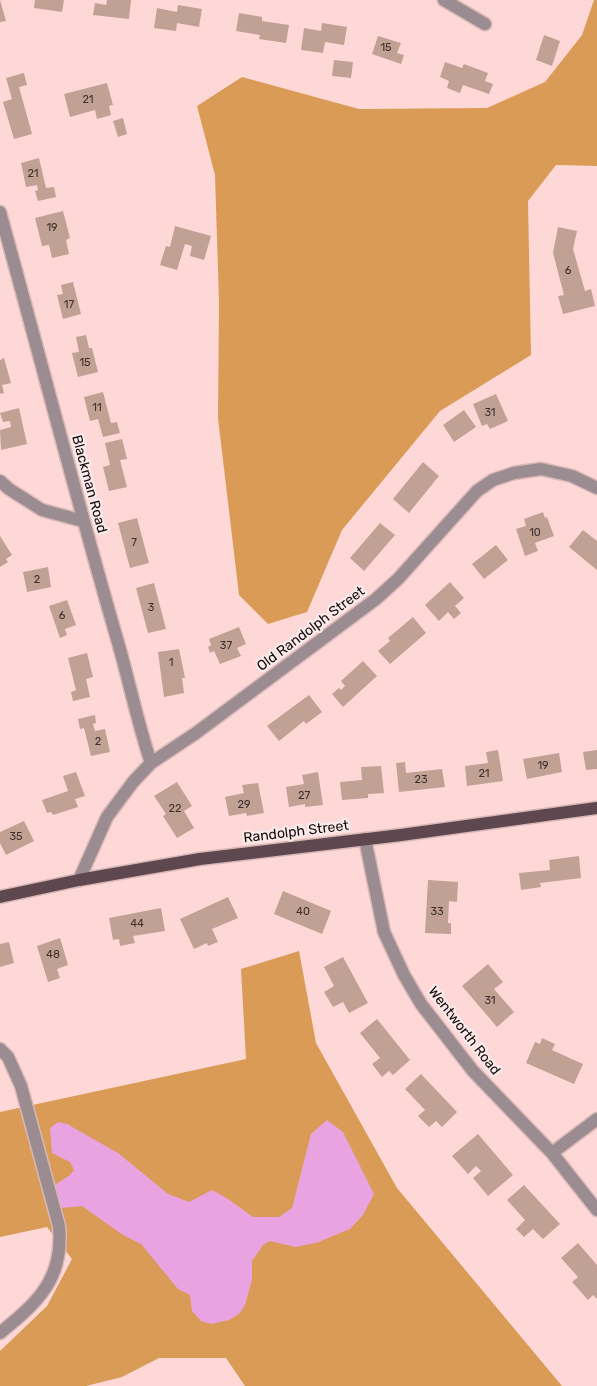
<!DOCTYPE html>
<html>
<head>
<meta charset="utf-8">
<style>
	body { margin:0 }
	canvas { display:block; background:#fdd8d7 }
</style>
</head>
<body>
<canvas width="597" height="1386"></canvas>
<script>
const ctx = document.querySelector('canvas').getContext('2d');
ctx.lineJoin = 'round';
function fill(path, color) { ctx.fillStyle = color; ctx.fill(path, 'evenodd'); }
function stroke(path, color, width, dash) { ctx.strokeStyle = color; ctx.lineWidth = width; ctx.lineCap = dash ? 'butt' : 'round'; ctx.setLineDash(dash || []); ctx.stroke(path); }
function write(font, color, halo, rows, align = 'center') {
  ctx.font = font + ' Rubik,sans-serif'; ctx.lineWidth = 4.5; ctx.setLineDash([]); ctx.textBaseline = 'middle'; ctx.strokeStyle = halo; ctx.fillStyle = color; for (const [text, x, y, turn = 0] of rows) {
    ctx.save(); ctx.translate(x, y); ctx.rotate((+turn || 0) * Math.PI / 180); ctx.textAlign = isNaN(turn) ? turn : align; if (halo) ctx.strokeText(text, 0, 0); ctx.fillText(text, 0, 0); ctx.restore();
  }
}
fill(new Path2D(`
	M594,0H597V166L556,165L528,201L531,355L440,411L342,530L307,612L268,624L239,595L218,418L219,302L215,175L197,106L242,77L359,109L487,108L545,82L582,35Z
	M299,951L316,1043L397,1188L562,1386H245L226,1358H159L122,1377L86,1386H0V1351L47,1306L72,1259L47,1227L0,1237V1112L246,1059L241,969Z`), '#d99b56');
fill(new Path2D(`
	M327,1120L343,1132L374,1194L363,1215L350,1229L316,1243L295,1247L270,1241L263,1245L252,1261V1280L245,1305L239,1314L229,1320L211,1324L201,1321L192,1311L190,1295L178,1289L141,1244L123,1235L82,1206L61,1208L56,1202L53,1186L70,1175L74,1170L70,1162L52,1153L50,1128L58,1122L67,1124L118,1153L168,1194L189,1202L212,1190L228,1199L253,1217H279L292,1208L311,1134Z`), '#e9a3e0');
fill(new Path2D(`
	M0,0L6,21L0,22Z
	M35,0H64L62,12L34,8Z
	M107,0H131L129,19L93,15L95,3L106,5Z
	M178,5L202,9L199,27L177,23L176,31L154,28L157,8L177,12Z
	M239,13L262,17V21L289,25L286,43L259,39L260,35L236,31Z
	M322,23L347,27L344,45L325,42L323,53L301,50L304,28L321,31Z
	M544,35L560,41L552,66L536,60Z
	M378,36L401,43L397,53L404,55L401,64L372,54Z
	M334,60L353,62L351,78L332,76Z
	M445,62L462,68L464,64L488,73L485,81L493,84L489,94L463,85L460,93L447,88L449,81L440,77Z
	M24,73L27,85L19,87L32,134L14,139L3,102L12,99L6,78Z
	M107,83L113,105L109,106L111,115L97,119L95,110L70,117L64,94Z
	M123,118L127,134L118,137L113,121Z
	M39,158L46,188L54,187L56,197L38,201L35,191L38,190L37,185L26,187L21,163Z
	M63,211L70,238L66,240L69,254L52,258L49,245L42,246L35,218Z
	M175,226L211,236L204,260L190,256L192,246L185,244L177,270L160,265L166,246L170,247Z
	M558,227L577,231L573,249L585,291L591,289L595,306L563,314L558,296L564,295L553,253Z
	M73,282L81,314L63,319L57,295L63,294L61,285Z
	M86,335L89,348H92L98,372L78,377L72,353L79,352L76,337Z
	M4,358L11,383L2,385L4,393L0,394V360Z
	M103,392L111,423L117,422L120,433L103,437L98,419L90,421L84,397Z
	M496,394L508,421L490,429L487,424L482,426L473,404Z
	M19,408L27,444L1,450L0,430L11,427L10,421L3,422L0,413Z
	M464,410L476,427L454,442L443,425Z
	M122,439L127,459L120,460L127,487L109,491L103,467L110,465L105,443Z
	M423,462L439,476L409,513L393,499Z
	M543,512L545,518L547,517L554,536L535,543L538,551L525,556L516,529L526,526L524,519Z
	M137,518L149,563L130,568L118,523Z
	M380,523L395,535L364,571L350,558Z
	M583,530L597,541V570L569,547Z
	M0,536L12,555L6,559L8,562L0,567Z
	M496,545L508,560L484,579L472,564Z
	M48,567L51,587L27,592L23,572Z
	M450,582L464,598L455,606L461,613L454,619L448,612L439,621L425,605Z
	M154,583L166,629L148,633L136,588Z
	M67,600L76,625L65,629L67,635L60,638L49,606Z
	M413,617L426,633L390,664L378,651L390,641L388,638Z
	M239,627L246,644L237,648L241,656L220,664L214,651L210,653L208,647L211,645L209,639Z
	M179,649L185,678H182L184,693L164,697L158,652Z
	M87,653L93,677L86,679L90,697L73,701L71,692L76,690L68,658Z
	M363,661L377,676L343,707L332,694L339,688L341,690L345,686L341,681Z
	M309,695L322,712L306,724L304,721L279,741L267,726Z
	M95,715L96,723L93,724L95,731L105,729L110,752L91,756L84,728L80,729L78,719Z
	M498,750L503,781L467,786L465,766L488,763L486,752Z
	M597,750V769L586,770L583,752Z
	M559,753L562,772L527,779L523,759Z
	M405,762L406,773L442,769L445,787L399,792L396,763Z
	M381,766L384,793L368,794V798L342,800L340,782L362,780L361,767Z
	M76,772L85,796L75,799L78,807L53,815L51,812L47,813L42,800L68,791L63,776Z
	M318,772L323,805L305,807V804L289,807L286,787L304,784L302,775Z
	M177,782L192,806L184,811L194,828L177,838L163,816L166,814L154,796Z
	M258,783L264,813L247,816L246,813L229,816L225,797L244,793L242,785Z
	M24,821L34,841L6,855L0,843V832Z
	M579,856L581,878L540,883L541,887L521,890L519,873L550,870L549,860Z
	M428,880L458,882L457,902L449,901L448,923H451V934L425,933Z
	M283,891L331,911L322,934L274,914Z
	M228,897L238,918L212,929L218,942L208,946L207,943L194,949L180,919Z
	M161,908L165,931L133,936L135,943L120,946L119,939L113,940L109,918Z
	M60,938L68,965L57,969L60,978L48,982L37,946Z
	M9,942L14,963L0,967V944Z
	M343,957L368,1003L349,1013L343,1002L333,1007L324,992L334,986L324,967Z
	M488,964L503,982L494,989L514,1012L497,1027L462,986Z
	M377,1019L410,1060L393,1075L389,1071L382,1077L372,1064L380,1058L360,1033Z
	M542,1038L555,1044L552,1050L583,1064L574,1084L526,1063L535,1042L540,1044Z
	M421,1074L457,1112L442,1127L436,1121L429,1127L418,1116L425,1110L405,1089Z
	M478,1134L513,1175L488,1196L473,1178L481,1171L476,1166L468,1174L452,1156Z
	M524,1185L560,1224L543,1239L533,1229L524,1237L516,1229L525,1220L507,1200Z
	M578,1243L597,1265V1299L593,1295L588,1300L572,1282L578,1277L561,1258Z`), '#c0a194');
const minor = new Path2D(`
	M444,0L485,24
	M0,212C40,356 77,502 119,646C130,685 138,724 151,763
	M0,481L9,489L42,510L83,521
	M365,839L384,932L404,975L421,1004L473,1071L552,1153L597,1210
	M79,880L107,817L133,782L151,763L196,733L376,599L398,579L477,491L493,480L514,473L541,469L572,476L597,488
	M0,1049L8,1057L21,1086L59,1226C64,1279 38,1302 0,1333
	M552,1153L597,1119`);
const major = new Path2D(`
	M0,897L79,880L200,859L401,835L597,808`);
stroke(minor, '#d8b7b6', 15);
stroke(major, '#d8b7b6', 15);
stroke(minor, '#9b8c91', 12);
stroke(major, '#5f4750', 12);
write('11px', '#402f2c', null, [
	["15",386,48],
	["21",88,100],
	["21",33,174],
	["19",52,228],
	["6",568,271],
	["17",69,305],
	["15",85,363],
	["11",97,408],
	["31",490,413],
	["10",535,533],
	["7",134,543],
	["2",37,580],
	["3",151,608],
	["6",62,616],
	["37",226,646],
	["1",171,663],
	["2",98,742],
	["19",543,766],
	["21",484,774],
	["23",421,780],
	["27",304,796],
	["29",244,805],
	["22",175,809],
	["35",16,837],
	["40",303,912],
	["33",437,912],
	["44",137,924],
	["48",53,955],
	["31",490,1001]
]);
write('14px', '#150909', '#faebeb', [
	["Blackman Road",89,484,75],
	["Old Randolph Street",311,629,-37],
	["Randolph Street",296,832,-7],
	["Wentworth Road",464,1031,52]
]);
</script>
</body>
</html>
